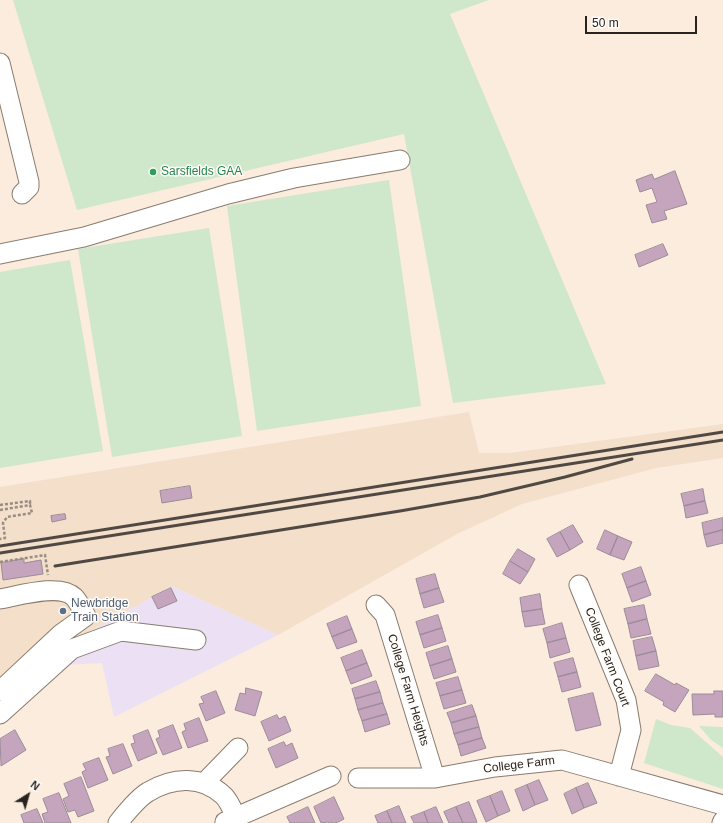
<!DOCTYPE html>
<html>
<head>
<meta charset="utf-8">
<style>
	body { margin:0 }
	#map { position:relative; width:723px; height:823px; overflow:hidden; background:#fbecdd; font-family:Arial,sans-serif }
	canvas { display:block }
	.north { position:absolute; left:8px; top:775px; width:40px; height:40px; -webkit-text-stroke:3px #fffcf9; paint-order:stroke; rotate:37deg; font-size:11px; font-weight:700; line-height:16px; text-align:center; color:#28231e }
	.north::after { content:''; display:block; margin:auto; width:14px; height:18px; background:#28231e; clip-path:polygon(50% 0,100% 100%,50% 72%,0 100%) }
	.scale { position:absolute; left:585px; top:16px; width:112px; height:18px; box-sizing:border-box; border:2px solid #28231e; border-top:0; padding-left:5px; font-size:12px; line-height:14px; white-space:nowrap; color:#28231e; -webkit-text-stroke:3px #fffcf9; paint-order:stroke }
</style>
</head>
<body>
<div id="map">
<canvas width="723" height="823"></canvas>
<div class="north">N</div>
<div class="scale">50 m</div>
</div>
<script>
const ctx = document.querySelector('canvas').getContext('2d');
ctx.lineJoin = 'round';
function fill(path, color) { ctx.fillStyle = color; ctx.fill(path, 'evenodd'); }
function stroke(path, color, width, dash) { ctx.strokeStyle = color; ctx.lineWidth = width; ctx.lineCap = dash ? 'butt' : 'round'; ctx.setLineDash(dash || []); ctx.stroke(path); }
function write(font, color, halo, rows, align = 'center') {
  ctx.font = font + ' Arial,sans-serif'; ctx.lineWidth = 3; ctx.setLineDash([]); ctx.textBaseline = 'middle'; ctx.strokeStyle = halo; ctx.fillStyle = color; for (const [text, x, y, turn = 0] of rows) {
    ctx.save(); ctx.translate(x, y); ctx.rotate((+turn || 0) * Math.PI / 180); ctx.textAlign = isNaN(turn) ? turn : align; if (halo) ctx.strokeText(text, 0, 0); ctx.fillText(text, 0, 0); ctx.restore();
  }
}
fill(new Path2D(`
	M172,586L278,635L114,717L102,663L63,665L67,644Z`), '#ece0f4');
fill(new Path2D(`
	M469,412L479,453H510L723,424V458L656,468L522,504L457,534L278,635L172,586L67,644L0,704V487Z`), '#f3dfca');
fill(new Path2D(`
	M13,0H489L450,14L606,384L453,403L404,134L77,210Z
	M389,180L421,406L257,431L227,206Z
	M209,228L242,436L112,457L78,249Z
	M70,260L103,451L0,468V272Z
	M656,719L671,725L690,728L723,757V789L644,763Z
	M699,726L723,727V748L711,740Z`), '#cfe7cb');
const building = new Path2D(`
	M675,171L687,204L664,211L667,219L652,223L646,205L657,202L652,188L640,192L636,180L652,174L654,179Z
	M663,244L668,255L639,267L635,255Z
	M190,486L192,498L162,503L160,491Z
	M703,489L705,501L684,506L681,494Z
	M705,501L708,513L686,518L684,506Z
	M65,514L66,519L52,522L51,516Z
	M723,518V530L704,535L702,523Z
	M573,525L583,542L570,550L560,532Z
	M605,530L618,536L610,555L597,549Z
	M723,530V543L707,547L704,535Z
	M560,532L570,550L557,557L547,539Z
	M618,536L632,542L624,560L610,555Z
	M518,549L535,559L528,572L510,561Z
	M24,559V563L41,560L43,574L3,580L1,563Z
	M510,561L528,572L520,584L503,574Z
	M641,567L646,581L627,588L622,574Z
	M435,574L439,588L420,594L416,579Z
	M646,581L651,595L632,602L627,588Z
	M171,588L177,601L158,609L152,597Z
	M439,588L444,602L424,608L420,594Z
	M540,594L542,609L522,612L520,598Z
	M644,605L647,619L628,624L624,609Z
	M542,609L545,624L525,627L522,612Z
	M438,615L442,628L420,635L416,622Z
	M347,616L352,629L332,637L327,624Z
	M647,619L651,634L631,638L628,624Z
	M562,623L566,638L547,643L543,629Z
	M442,628L446,641L424,648L420,635Z
	M352,629L357,642L337,649L332,637Z
	M652,637L656,651L636,656L633,641Z
	M566,638L570,652L550,658L547,643Z
	M448,646L452,659L430,666L426,653Z
	M362,650L367,663L346,671L341,658Z
	M656,651L659,666L639,670L636,656Z
	M573,658L577,672L558,677L554,663Z
	M452,659L456,672L434,679L430,666Z
	M367,663L372,676L351,684L346,671Z
	M577,672L581,687L562,692L558,677Z
	M656,674L675,685L676,683L689,690L675,712L663,705L664,702L645,691Z
	M458,677L462,690L440,696L436,683Z
	M376,681L380,692L355,699L352,689Z
	M246,688L262,692L255,716L235,710L240,693L245,694Z
	M462,690L466,703L444,709L440,696Z
	M216,691L225,713L206,721L199,704L204,703L201,697Z
	M714,691H723V717H715V714L693,715L692,694H714Z
	M380,692L383,703L358,710L355,699Z
	M593,693L601,725L576,731L568,699Z
	M383,703L387,714L362,721L358,710Z
	M472,705L476,716L451,723L447,713Z
	M387,714L390,724L365,732L362,721Z
	M277,715L279,719L285,716L291,731L269,741L261,722Z
	M476,716L479,727L454,734L451,723Z
	M199,718L208,741L188,748L182,732L186,730L184,724Z
	M173,725L182,748L163,755L156,739L160,737L158,731Z
	M479,727L482,738L458,745L454,734Z
	M15,730L26,750L1,766L0,739Z
	M148,730L157,753L138,761L131,744L135,743L133,736Z
	M482,738L486,748L461,756L458,745Z
	M284,742L286,746L292,743L298,758L276,768L268,749Z
	M123,744L132,766L113,774L106,757L110,756L108,749Z
	M99,758L108,780L88,788L82,772L86,770L83,764Z
	M81,777L94,811L78,817L75,810L68,812L63,799L69,796L64,784Z
	M539,780L548,800L535,805L527,785Z
	M588,783L597,803L584,808L576,788Z
	M527,785L535,805L523,811L515,790Z
	M576,788L584,808L572,814L564,794Z
	M502,791L510,811L498,816L490,796Z
	M59,793L71,823H45L42,814L48,812L43,799Z
	M490,796L498,816L486,822L477,801Z
	M334,797L344,819L336,823H329L328,822L321,823L314,807Z
	M469,802L477,822L475,823H463L456,807Z
	M399,806L406,823H392L387,811Z
	M308,807L315,823H290L287,817Z
	M436,807L443,823H428L424,812Z
	M456,807L463,823H449L444,812Z
	M37,809L43,823H24L21,815Z
	M387,811L392,823H378L375,816Z
	M424,812L428,823H414L411,817Z`);
fill(building, '#c5a4be');
stroke(building, '#9c8c98', 1);
const minor = new Path2D(`
	M0,63L29,182V187L22,194
	M0,254L84,237L228,194L294,178L400,160
	M579,585L626,700L631,730L619,776
	M0,599C18,596 60,583 74,597C79,602 82,610 86,616L61,634L0,691
	M376,605L385,615L435,778
	M0,714L72,649L121,631L196,640
	M358,778H435L495,767L562,760L723,805
	M204,783L238,748
	M225,822L331,776
	M118,823C124,815 139,797 148,792C173,777 202,775 224,796C229,801 233,811 236,817
	M722,823L723,821`);
stroke(minor, '#897c6f', 21);
stroke(new Path2D(`
	M0,505L30,501V505
	M0,510L30,505L32,513L7,517L3,523L5,538L0,539
	M0,562L45,555L48,575`), '#988d83', 2.5, [3, 2]);
stroke(minor, '#fff', 19);
stroke(new Path2D(`
	M0,546L723,432
	M0,553L723,440
	M55,566L400,511L480,497L565,477L632,459`), '#504943', 3);
for (const [x, y, r, color] of [
	[153,172,4,"#2e9e5b"],
	[63,611,4,"#5c6f8a"]
]) { const dot = new Path2D(); dot.arc(x, y, r, 0, 2 * Math.PI); ctx.fillStyle = color; ctx.fill(dot); stroke(dot, '#fffcf9', 1.5); }
write('12px', '#27864d', '#fffcf9', [
	["Sarsfields GAA",161,172]
], 'left');
write('12px', '#4e5e75', '#fffcf9', [
	["Newbridge",71,604],
	["Train Station",71,618]
], 'left');
write('12px', '#28231e', '#fffcf9', [
	["College Farm Court",607,657,69],
	["College Farm Heights",408,690,73],
	["College Farm",519,765,-7]
]);
</script>
</body>
</html>
